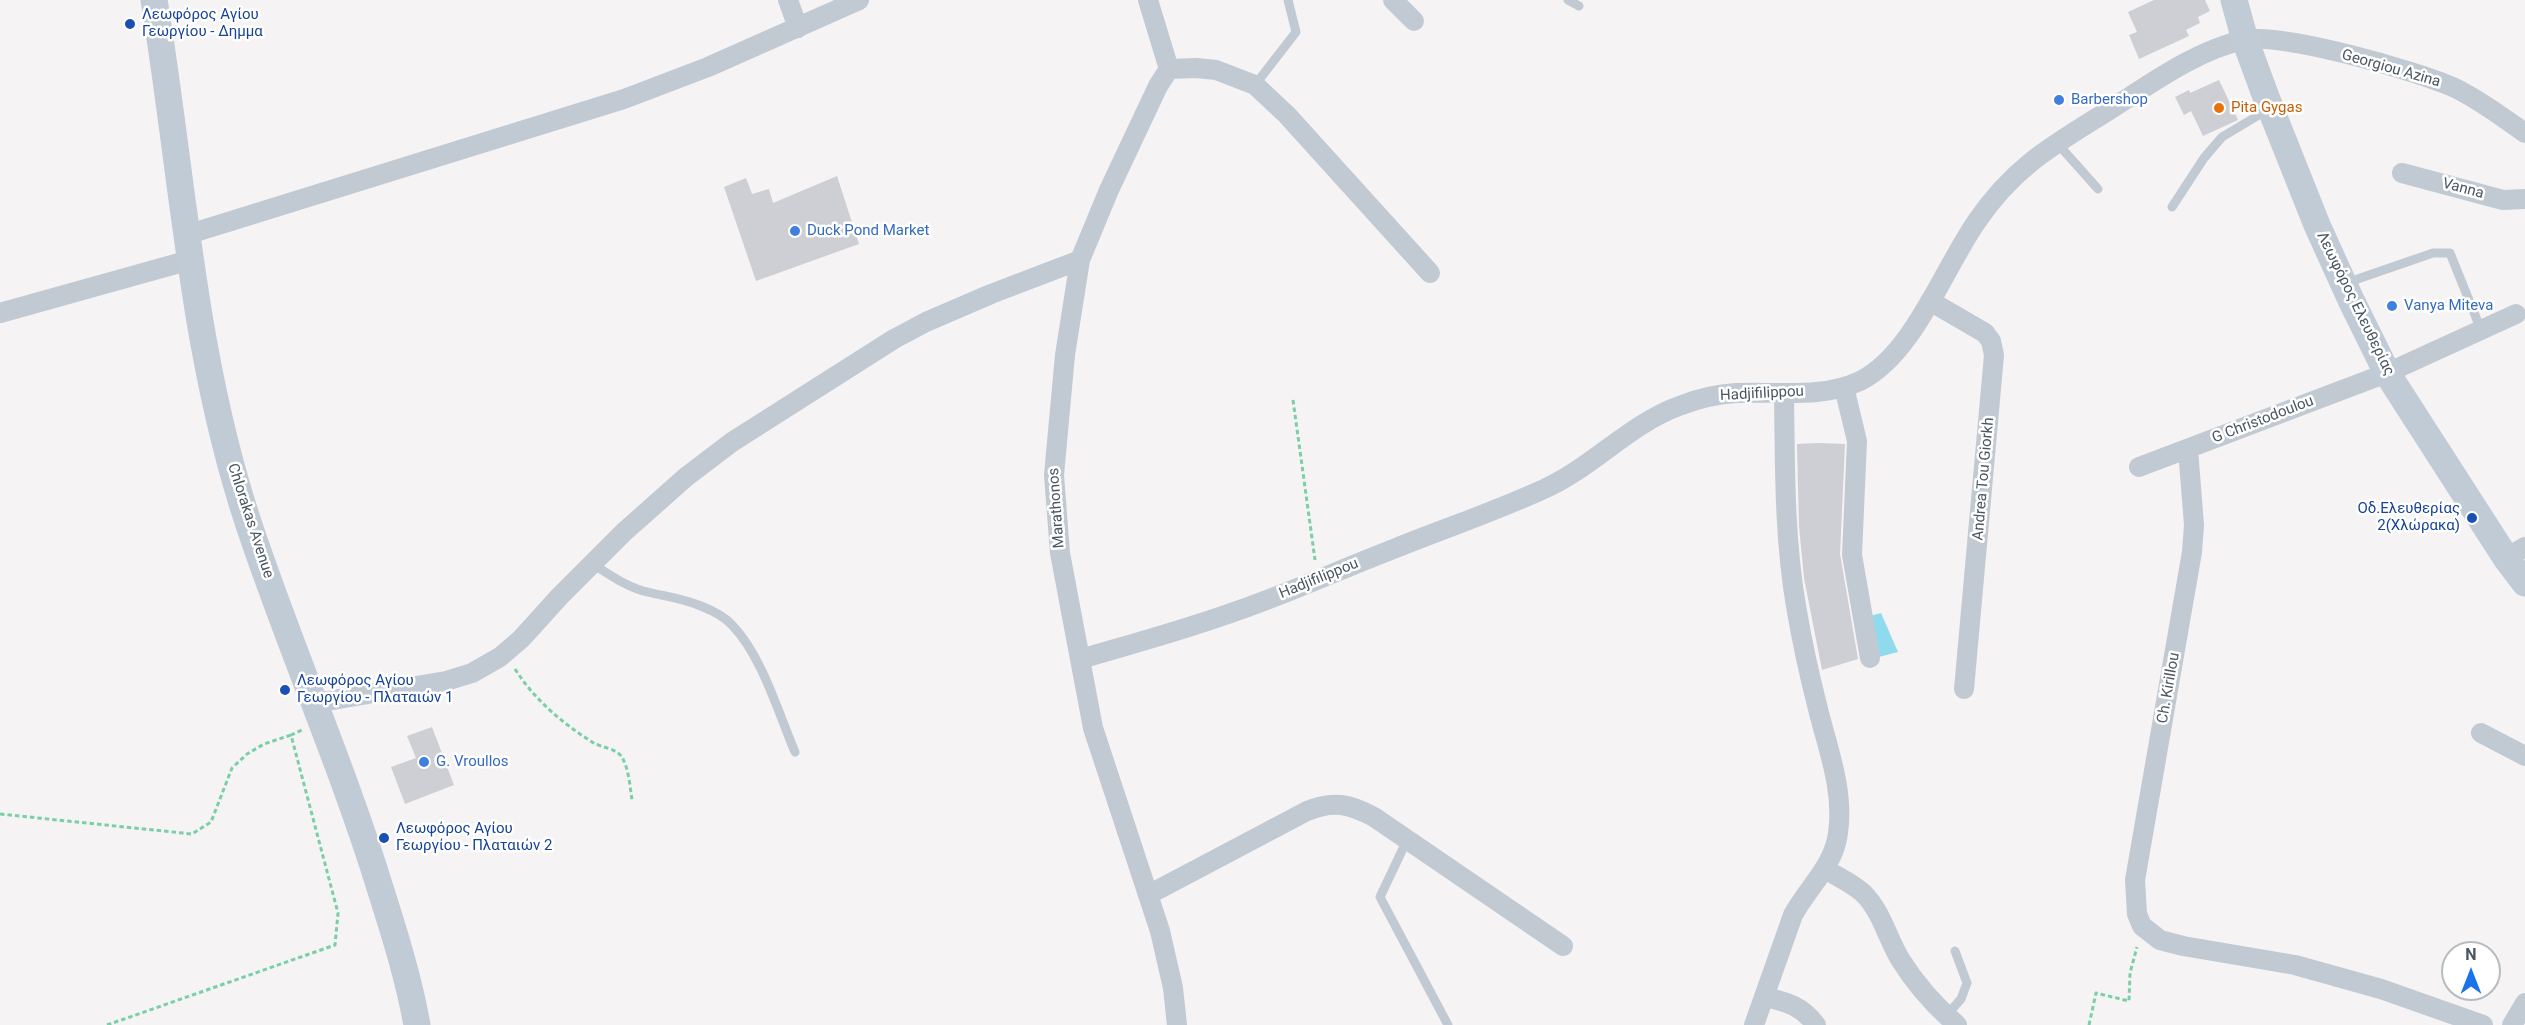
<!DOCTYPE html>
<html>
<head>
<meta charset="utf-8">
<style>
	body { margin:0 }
	#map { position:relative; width:2525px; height:1025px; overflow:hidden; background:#f5f3f3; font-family:Roboto,sans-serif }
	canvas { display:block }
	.north { position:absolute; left:2441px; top:941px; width:60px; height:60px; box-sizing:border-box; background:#fff; border:2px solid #b7bbc0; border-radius:50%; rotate:0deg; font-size:16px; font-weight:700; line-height:24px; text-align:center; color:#4a5661 }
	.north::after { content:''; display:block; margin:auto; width:21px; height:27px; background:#1a73e8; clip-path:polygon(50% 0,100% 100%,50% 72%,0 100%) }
</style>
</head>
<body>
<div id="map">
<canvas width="2525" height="1025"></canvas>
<div class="north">N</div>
</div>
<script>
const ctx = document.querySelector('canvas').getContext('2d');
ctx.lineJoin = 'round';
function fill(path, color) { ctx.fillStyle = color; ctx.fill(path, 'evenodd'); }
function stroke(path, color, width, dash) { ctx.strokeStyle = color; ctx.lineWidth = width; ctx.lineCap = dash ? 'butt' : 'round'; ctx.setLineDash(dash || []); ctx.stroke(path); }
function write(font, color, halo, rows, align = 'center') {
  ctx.font = font + ' Roboto,sans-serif'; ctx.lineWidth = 5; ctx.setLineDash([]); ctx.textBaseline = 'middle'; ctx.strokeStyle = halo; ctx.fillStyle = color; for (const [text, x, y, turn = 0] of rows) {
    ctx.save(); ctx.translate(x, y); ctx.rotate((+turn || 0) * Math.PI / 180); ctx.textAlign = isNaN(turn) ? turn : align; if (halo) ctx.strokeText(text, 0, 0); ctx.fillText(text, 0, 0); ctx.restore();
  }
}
fill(new Path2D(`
	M1881,613L1898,652L1875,658L1870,616Z`), '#90daee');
fill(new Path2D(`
	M2154,0H2205L2210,11L2198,17L2200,23L2186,30L2189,36L2139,59L2129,35L2137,32L2128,12Z
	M2219,80L2238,120L2203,136L2191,111L2184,115L2175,97L2189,90L2190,93Z
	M837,176L859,244L756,281L724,187L746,178L752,194L769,189L773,203Z
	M1818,443L1845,444L1840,554L1858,659L1822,670L1804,578L1799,526L1797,446V444Z
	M432,727L454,785L405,804L391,767L416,758L407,736Z`), '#cdcfd5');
stroke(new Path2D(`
	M1293,400L1315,560
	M515,669C534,699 562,723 592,742C601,748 618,748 623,759C629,771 630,787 632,800
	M0,814L192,834L211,822L232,768L247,754L264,744L291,735
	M107,1025L335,945L338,913L291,735L302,730
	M2089,1025L2096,993L2129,1001L2130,973L2137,947`), '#7ad0a6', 3, [4.5, 3]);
stroke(new Path2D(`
	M1568,0L1579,6
	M1255,85L1296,32L1288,0
	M2057,143L2098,189
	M2172,207L2204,158L2222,137L2269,109
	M2346,283L2433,253H2450L2481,330
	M591,563C608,574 624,585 643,591C663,596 682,598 701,606C711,610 725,617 732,625C762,656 778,712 795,752
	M1407,840L1380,897L1448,1025
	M1946,1016L1961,999L1967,983L1955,951`), '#c1cad2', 9);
stroke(new Path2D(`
	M788,0L798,28
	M1148,0L1169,69L1158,86L1109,190L1080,260L1065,355L1054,475L1060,553L1093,728L1160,931L1173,988L1177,1025
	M1393,0L1414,21
	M1169,69L1196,68L1216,70L1255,85L1287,115L1430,273
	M2402,173L2503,200L2525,199
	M186,235L624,99L708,67L859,0
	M1930,301L1985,333L1991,341L1994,355L1964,689
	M0,313L190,260
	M1844,387L1857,441L1852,555L1870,658
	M2188,449L2194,525L2192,552L2135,880L2137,914L2142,926L2160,940L2183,946L2295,965L2381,989L2483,1025
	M2139,467L2387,373L2516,314
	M2506,558L2525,547
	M1081,659C1142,641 1204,624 1264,601C1309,584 1352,565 1396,548C1446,528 1496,511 1544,489C1593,467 1628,425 1679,406C1697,399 1717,394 1736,393C1777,391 1822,399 1860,381C1913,355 1944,268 1977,221C2013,168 2050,147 2103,114C2145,88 2195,50 2244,40C2281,32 2418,71 2455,88C2480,100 2502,117 2525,133
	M315,703L446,681L472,673L500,657L521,639L560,596L624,532L686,477L732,442L894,339L926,322L991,294L1080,260
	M2481,733L2525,756
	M1825,869C1838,877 1854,884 1864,894C1881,911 1888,939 1900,959C1916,985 1934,1005 1957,1025
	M1148,895L1307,811C1333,800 1350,804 1374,817L1563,946
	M1765,997C1787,1002 1802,1006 1816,1025
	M1754,1025L1793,915C1808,887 1834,866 1838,833C1844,792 1829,752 1819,713C1810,678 1802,642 1796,606C1784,536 1785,464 1784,393
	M2512,1025L2525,1003`), '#c1cad2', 20);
stroke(new Path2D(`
	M154,0C183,175 192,355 249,525C290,648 343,767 381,891C395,935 409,980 417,1025
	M2234,0L2245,40L2266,97L2317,225L2351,300L2387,373L2506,558L2525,583`), '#c1cbd6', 27);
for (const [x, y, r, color] of [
	[130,24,6,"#1a4fb4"],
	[2059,100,6,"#3f7fe0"],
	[2219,108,6,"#e8710a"],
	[795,231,6,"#3f7fe0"],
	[2392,306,6,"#3f7fe0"],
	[2472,518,6,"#1a4fb4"],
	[285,690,6,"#1a4fb4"],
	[424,762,6,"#3f7fe0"],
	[384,838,6,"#1a4fb4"]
]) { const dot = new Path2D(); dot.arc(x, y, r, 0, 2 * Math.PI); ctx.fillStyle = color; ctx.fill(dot); stroke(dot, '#fff', 2); }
write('15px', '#164399', '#fff', [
	["Λεωφόρος Αγίου",142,15],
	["Γεωργίου - Δημμα",142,32],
	["Οδ.Ελευθερίας",2460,509,"right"],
	["2(Χλώρακα)",2460,526,"right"],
	["Λεωφόρος Αγίου",297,681],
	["Γεωργίου - Πλαταιών 1",297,698],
	["Λεωφόρος Αγίου",396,829],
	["Γεωργίου - Πλαταιών 2",396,846]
], 'left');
write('15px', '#4a5661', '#fff', [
	["Georgiou Azina",2391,69,16],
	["Vanna",2463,189,15],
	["Λεωφόρος Ελευθερίας",2355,304,64],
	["Hadjifilippou",1762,394,-3],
	["G Christodoulou",2263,420,-21],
	["Andrea Tou Giorkh",1984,479,-85],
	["Marathonos",1057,508,-94],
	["Chlorakas Avenue",250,521,72],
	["Hadjifilippou",1319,579,-22],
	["Ch. Kirillou",2169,688,-80]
]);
write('15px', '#366cbe', '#fff', [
	["Barbershop",2071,100],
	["Duck Pond Market",807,231],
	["Vanya Miteva",2404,306],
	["G. Vroullos",436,762]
], 'left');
write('15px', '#c56008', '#fff', [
	["Pita Gygas",2231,108]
], 'left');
</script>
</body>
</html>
